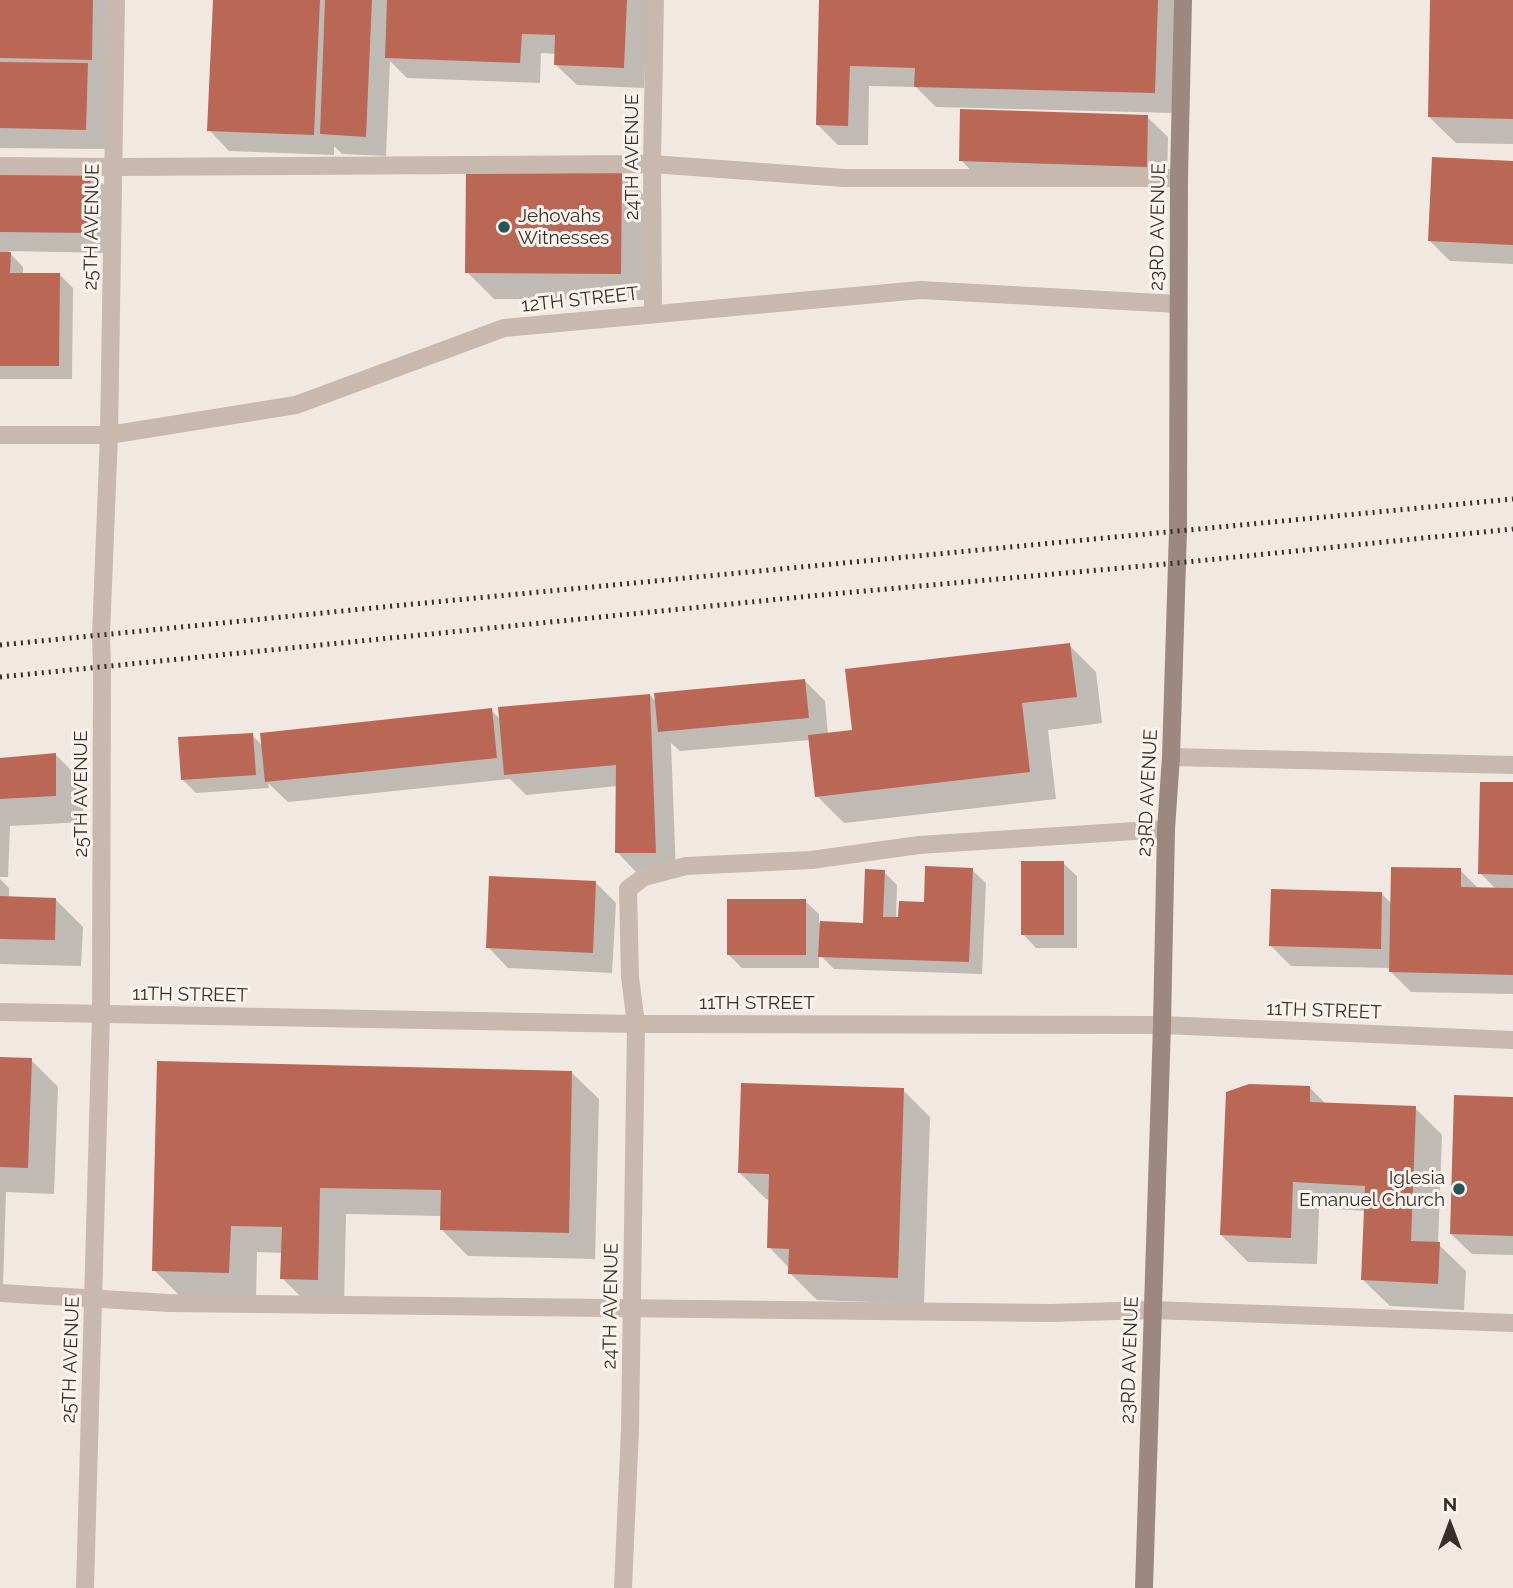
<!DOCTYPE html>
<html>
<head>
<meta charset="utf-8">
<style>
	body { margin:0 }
	#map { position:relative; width:1513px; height:1588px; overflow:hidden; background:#f1e9e1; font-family:Raleway,sans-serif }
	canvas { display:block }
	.north { position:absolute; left:1415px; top:1490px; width:70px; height:70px; -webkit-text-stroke:5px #f9f3ee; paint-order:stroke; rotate:0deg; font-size:19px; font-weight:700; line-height:28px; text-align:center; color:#382f2c }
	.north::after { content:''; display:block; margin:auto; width:24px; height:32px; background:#382f2c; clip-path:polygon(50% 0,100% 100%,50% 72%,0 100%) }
</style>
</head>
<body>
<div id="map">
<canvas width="1513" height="1588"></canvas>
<div class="north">N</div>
</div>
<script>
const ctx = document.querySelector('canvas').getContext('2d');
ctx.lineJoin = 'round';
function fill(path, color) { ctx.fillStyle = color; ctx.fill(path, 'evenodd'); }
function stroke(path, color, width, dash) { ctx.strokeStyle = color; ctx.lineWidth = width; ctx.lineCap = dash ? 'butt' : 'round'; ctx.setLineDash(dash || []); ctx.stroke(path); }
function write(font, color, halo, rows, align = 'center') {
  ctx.font = font + ' Raleway,sans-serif'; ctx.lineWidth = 6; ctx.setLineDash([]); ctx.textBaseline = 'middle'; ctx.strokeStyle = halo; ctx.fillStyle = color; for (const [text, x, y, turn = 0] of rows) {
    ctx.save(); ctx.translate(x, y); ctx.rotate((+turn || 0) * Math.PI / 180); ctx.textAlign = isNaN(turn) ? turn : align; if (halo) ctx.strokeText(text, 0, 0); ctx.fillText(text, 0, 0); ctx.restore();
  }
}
fill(new Path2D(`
	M0,0H120L106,149L0,148Z
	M215,0H648L644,88L577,85L556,65L557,54L541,53L540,83L407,78L390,61L386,156L342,154L334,146V155L229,151L209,130Z
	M821,0H1178L1175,113L936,107L916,87L869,86L868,145H838L818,125Z
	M1432,0H1513V144L1456,143L1429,117Z
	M1147,117L1168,137L1167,186L981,181L961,160Z
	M1513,163V264L1450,261L1430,241Z
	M0,169L90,171L110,191V253L8,251L23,267V275H60L73,288L72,379H0Z
	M621,172L648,199L647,300L494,299L467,272Z
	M1069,645L1096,672L1102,723L1048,730L1056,799L844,823L817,796L810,740L680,751L671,743L676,873H637L617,852L618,786L526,795L510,779L288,802L268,783L269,788L196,793L182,779L252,735L263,746L491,710L500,719L650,695L657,703L805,681L825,701L828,734L854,731Z
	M56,755L83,782V822L10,826L8,877H0V760Z
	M1513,784V994L1411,992L1391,972V968L1291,966L1271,946L1381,893L1392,904L1460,870L1479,889H1496L1480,873Z
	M1063,863L1077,876V948H1036L1023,934Z
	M972,870L986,883L982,974L834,969L819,954V968H742L728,954L805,901L819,914V923L865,925L884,872L897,885L896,919L926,904Z
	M0,879L9,888V898L56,900L83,927L81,966L0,964Z
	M596,883L616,903L612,973L508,968L488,947Z
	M0,1059L31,1060L58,1087L54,1194L6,1192L3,1285H0Z
	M159,1063L572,1073L599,1099L595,1259L468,1256L441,1229L442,1216L346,1214L344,1306L309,1305L282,1278L283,1253L257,1252L256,1300L181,1297L154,1270Z
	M1310,1088L1326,1104L1415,1108L1442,1135L1438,1244L1466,1271L1464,1310L1390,1306L1363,1280L1366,1211L1319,1208L1317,1264L1248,1262L1221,1235Z
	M903,1090L930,1117L924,1304L817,1300L790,1273V1269L769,1247L770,1200L766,1199L740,1173Z
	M1513,1098V1255L1472,1254L1451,1234Z`), '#0003');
fill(new Path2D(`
	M0,0H93L92,60L0,58Z
	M213,0H320L314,135L207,131Z
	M325,0H372L366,137L320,134Z
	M387,0H627L624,68L554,65L555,35L522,34L520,63L385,58Z
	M819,0H1158L1155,93L914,87L915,68L850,66L848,126L816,125Z
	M1430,0H1513V119L1428,117Z
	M0,62L88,63L86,130L0,128Z
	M960,109L1148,115L1147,167L959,161Z
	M1432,157L1513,161V245L1428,241Z
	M0,167L91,169L90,233L0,232Z
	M466,170H622L621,274L465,273Z
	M0,252H11L10,273H60L59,366H0Z
	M1070,643L1077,697L1022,703L1030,772L815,797L808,735L852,730L845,669Z
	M805,679L809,718L658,732L654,693Z
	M650,694L656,853H615L616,765L504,775L498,707Z
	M492,708L497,758L265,782L260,733Z
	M253,733L256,775L181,780L178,737Z
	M56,753V796L0,799V758Z
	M1480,782H1513V875L1478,874Z
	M1021,861H1064V935H1021Z
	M925,866L973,868L969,962L818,957L820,921L863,923L865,869L885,870L883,917H898L899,901L924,902Z
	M1391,867L1461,868V887L1513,888V975L1389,972Z
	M489,876L596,881L593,953L486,948Z
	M1271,889L1382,892L1381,949L1269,946Z
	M0,896L56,898L55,940L0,939Z
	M727,899H806V955H727Z
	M0,1057L32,1058L28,1168L0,1167Z
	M157,1061L572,1071L569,1233L440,1230L441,1190L320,1188L318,1280L280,1279L282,1227L231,1226L229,1273L152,1271Z
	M741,1083L904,1088L898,1278L788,1274L789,1249L767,1248L769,1174L738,1173Z
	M1249,1084L1310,1086V1102L1416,1106L1411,1241L1440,1242L1438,1284L1361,1280L1365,1186L1293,1182L1291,1238L1220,1235L1226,1092Z
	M1454,1095L1513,1097V1236L1450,1234Z`), '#bb6756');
stroke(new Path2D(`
	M0,166L114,167L652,164L844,178H1179
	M1171,757L1513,765
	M636,1024L630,977L628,889L644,877L686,866L811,860L919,845L1166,829
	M0,1293L169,1303L1050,1313L1152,1310L1513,1323`), '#c9b8ae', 18);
stroke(new Path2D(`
	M653,314L652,164L655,0
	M0,435H109L296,405L504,328L920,290L1178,304
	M85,1588L101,1015L102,667L101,635L109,435L116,0
	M623,1588L630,1429L636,1024`), '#c9b8ae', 18);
stroke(new Path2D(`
	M0,1012L636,1024L1162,1025L1513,1040`), '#c9b8ae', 18);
stroke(new Path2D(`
	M1144,1588L1162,1025L1166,829L1171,757L1178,531L1179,178L1183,0`), '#9c887f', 18);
stroke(new Path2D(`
	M0,645L393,606L1513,499
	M0,677L831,594L1177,563L1513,529`), '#382f2c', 5, [2, 5]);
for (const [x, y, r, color] of [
	[504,227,7,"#255655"],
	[1459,1189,7,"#255655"]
]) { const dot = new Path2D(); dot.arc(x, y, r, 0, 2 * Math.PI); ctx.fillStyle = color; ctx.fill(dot); stroke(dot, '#f9f3ee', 2.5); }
write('19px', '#382f2c', '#f9f3ee', [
	["24TH AVENUE",632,157,-90],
	["25TH AVENUE",92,227,-89],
	["23RD AVENUE",1158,227,-89],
	["12TH STREET",580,300,-6],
	["23RD AVENUE",1148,793,-87],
	["25TH AVENUE",81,794,-90],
	["11TH STREET",190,995,1],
	["11TH STREET",757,1003],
	["11TH STREET",1324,1011,2],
	["24TH AVENUE",611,1306,-89],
	["25TH AVENUE",71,1360,-88],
	["23RD AVENUE",1130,1360,-88]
]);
write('19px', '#382f2c', '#f9f3ee', [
	["Jehovahs",518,216],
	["Witnesses",518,238],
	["Iglesia",1445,1178,"right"],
	["Emanuel Church",1445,1200,"right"]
], 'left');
</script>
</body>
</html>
